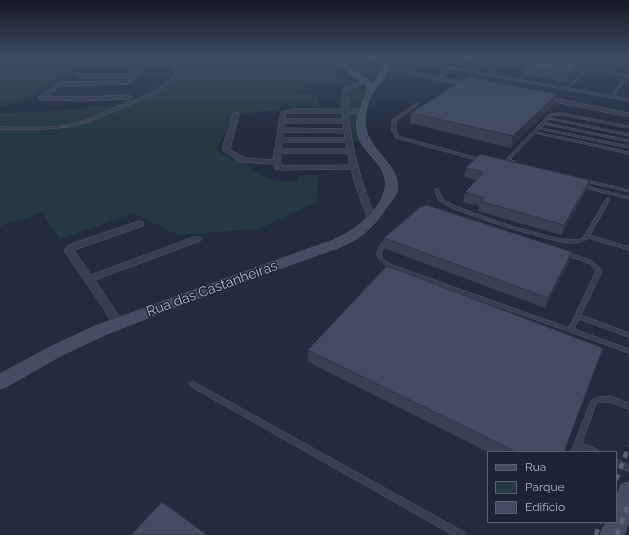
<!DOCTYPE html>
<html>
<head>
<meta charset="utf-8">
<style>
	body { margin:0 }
	#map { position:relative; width:629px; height:535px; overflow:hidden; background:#232c3f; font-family:Raleway,sans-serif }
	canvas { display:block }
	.legend { position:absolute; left:487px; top:451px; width:130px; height:72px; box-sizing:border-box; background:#1c2334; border:1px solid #585f70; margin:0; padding:5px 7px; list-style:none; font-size:12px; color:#b3b9ca }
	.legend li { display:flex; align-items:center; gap:8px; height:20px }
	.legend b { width:20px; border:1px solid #585f70 }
</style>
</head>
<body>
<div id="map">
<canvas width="629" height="535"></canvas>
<ul class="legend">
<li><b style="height:5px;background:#454d62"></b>Rua</li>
<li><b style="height:11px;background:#253a40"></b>Parque</li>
<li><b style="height:11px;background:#424b61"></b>Edifício</li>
</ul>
</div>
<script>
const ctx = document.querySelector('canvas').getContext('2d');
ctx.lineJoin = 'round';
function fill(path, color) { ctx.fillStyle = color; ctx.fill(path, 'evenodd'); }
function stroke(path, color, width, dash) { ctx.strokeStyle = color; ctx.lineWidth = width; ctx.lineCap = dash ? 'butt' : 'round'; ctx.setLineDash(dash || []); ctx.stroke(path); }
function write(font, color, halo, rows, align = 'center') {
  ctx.font = font + ' Raleway,sans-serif'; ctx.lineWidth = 3; ctx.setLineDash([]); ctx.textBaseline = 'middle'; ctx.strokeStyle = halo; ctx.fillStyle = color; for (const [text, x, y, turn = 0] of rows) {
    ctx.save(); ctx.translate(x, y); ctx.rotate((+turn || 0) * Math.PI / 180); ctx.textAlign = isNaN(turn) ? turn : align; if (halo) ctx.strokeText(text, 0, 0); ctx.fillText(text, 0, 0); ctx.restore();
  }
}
fill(new Path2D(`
	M168,57H313L331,61L337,69L338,83H304V87H308V89H294V93L316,94L320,106H282L279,110L234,114L216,150C224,155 233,158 241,162C265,175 267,183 296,182L300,175H319L316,202L258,229L178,235L134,213L60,239L42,213L0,226V113H15L86,109L87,107L114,106L126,100H142L167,88L175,79L179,71L178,67L162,68Z
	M349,59H368L378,74H358Z
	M68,69L32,96L0,107V70Z
	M358,88L367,91L359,109L348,108L350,90Z
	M348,112H358C353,123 356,133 362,142H353Z`), '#253a40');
const lane = new Path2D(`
	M171,57H173L177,73L170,83L157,93L91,121L80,124L68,127L45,129H0V127C31,127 59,130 89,119L155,91L168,81L175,73Z
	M279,57C291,56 304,59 317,59C321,59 325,57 329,57L319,61Z
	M467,57H469L454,68L486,74L509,57H511L489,74L566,88L597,57H599L588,69L629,75V77H628L614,96L629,99V101L452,69L438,79H436V77L449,69V67H451ZM587,70L626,76L611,96L569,88Z
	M417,103L419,104L396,121V131L398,136L482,159V161H480L396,138L392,131V121Z
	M562,113L629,126V128L562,115L552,116L550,118L629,134V136L549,119L545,123L629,140V142L544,124L541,128L629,146V148L539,129L537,132L629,152V154L535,133L512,157L511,160L516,162V164H514L508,161L507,160L509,156L550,114Z
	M582,179H583L629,190V192L582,181Z
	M581,185H582L629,197V199L581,187Z
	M436,189H438L441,196L443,199L453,205L468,211L508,225L548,236L563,239L578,240L581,239L585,235L606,199L607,198H609L610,199L590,235L629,247V250L588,238C584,241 579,243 574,243C562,243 550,239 538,236C515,230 493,223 471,215C462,212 447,207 440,201C437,198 436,194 435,190Z
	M386,239H388L390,240L383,248L381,254L383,259L392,265L569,328L596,271C590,260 574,259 563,255V254L565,253C578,256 594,258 602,271L581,315L629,333V337L579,319L574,329L629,349V353L388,267C373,257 374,251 386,239Z
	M190,382H194L464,532L465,535H453L190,386L189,384Z
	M610,396L629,403V409L610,402H598L596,404L582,443L598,450L599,452H588L580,448L579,452H571L591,401C596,396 603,397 610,396Z
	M616,459L629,465V472L616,466Z`);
const street = new Path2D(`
	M150,57H154L130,84L60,86L47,96L83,97L129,95L132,97L129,99L83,101L41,100L38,98L59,82L127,81L130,78H81L78,76L81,74H133L145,61H0V59H148Z
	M384,67L472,83L475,85L472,87L382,69Z
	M364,81L369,82L348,90V109H361L364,111L361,113H348C352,148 361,185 376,219L375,221L372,222L368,219L357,190L351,169L283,170L275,169L273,164L241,162L223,151L222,149L233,114L236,112L239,114L230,150L246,158L273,160L281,112L294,109H342V91L344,88ZM294,113H342L343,119H285L286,114ZM285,123H343L344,129L285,128ZM284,132L344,133L345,138H284ZM283,142H346L347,149H283ZM282,153H348L350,165L283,166L280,162Z
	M543,96L629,113V117L541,99L540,98Z
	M140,221L143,222L144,224L143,226L74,250L91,275L194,237H200L202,239L200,241L95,280L124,324L122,327H114L104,309L64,251L67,246L71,244Z`);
const secondary = new Path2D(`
	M322,57H389C389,63 388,69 386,75C383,81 379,85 375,89C369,96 365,112 365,121C364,149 402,164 397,191C395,198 388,205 384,211C373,227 361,238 343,246L209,294L107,334L60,356L6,387L0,389V374L48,348L95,326L333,240C356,231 396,200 383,172C376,158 359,148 357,131C354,113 365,103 367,87L340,65ZM336,59H382L379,75L373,84L344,63Z
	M629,482V521L624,535H600L606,522H616V497L621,485Z`);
stroke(lane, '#555c6d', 1);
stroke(street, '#555c6d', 1);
stroke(secondary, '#555c6d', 1);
fill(lane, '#373e4f');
fill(street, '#373e4f');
fill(secondary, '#454d62');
stroke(new Path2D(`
	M616,480L629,446
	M596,535L600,522
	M617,535L629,502`), '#596276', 4.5, [6, 6]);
fill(new Path2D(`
	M534,57H585L583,64L566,82L521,75L523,66Z
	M557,94L554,104L511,148L410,123L411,113Z
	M466,168L590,180L587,189L561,235L478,211L479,206L463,202L465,192L477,180L464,177Z
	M384,238L572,252L569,262L545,308L383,248Z
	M308,350L564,452H488L308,362Z`), '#394053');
fill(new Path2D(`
	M584,57H585L583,64L566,82L568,73Z
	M557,94L554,104L511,148L513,136Z
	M590,180L587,189L561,235L564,225Z
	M572,252L569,262L545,308L548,298Z`), '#2e3444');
const building = new Path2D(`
	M534,57H584L568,73L523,66Z
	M468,77L557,94L513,136L411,113Z
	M480,154L590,180L564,225L480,201L484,198L465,192L484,172L466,168Z
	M427,205L572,252L548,298L384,238L420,207Z
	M387,266L603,348L564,452H516L308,350Z
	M162,502L207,535H131Z`);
fill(building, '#424b61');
stroke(building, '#2e3444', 1);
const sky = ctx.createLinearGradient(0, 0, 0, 132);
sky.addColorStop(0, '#131823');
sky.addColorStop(0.43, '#3f4b63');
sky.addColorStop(1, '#3f4b6300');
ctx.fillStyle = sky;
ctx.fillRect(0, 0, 629, 132);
write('14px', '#b3b9ca', '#1c2334', [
	["Rua das Castanheiras",212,289,-20]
]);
</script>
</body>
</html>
